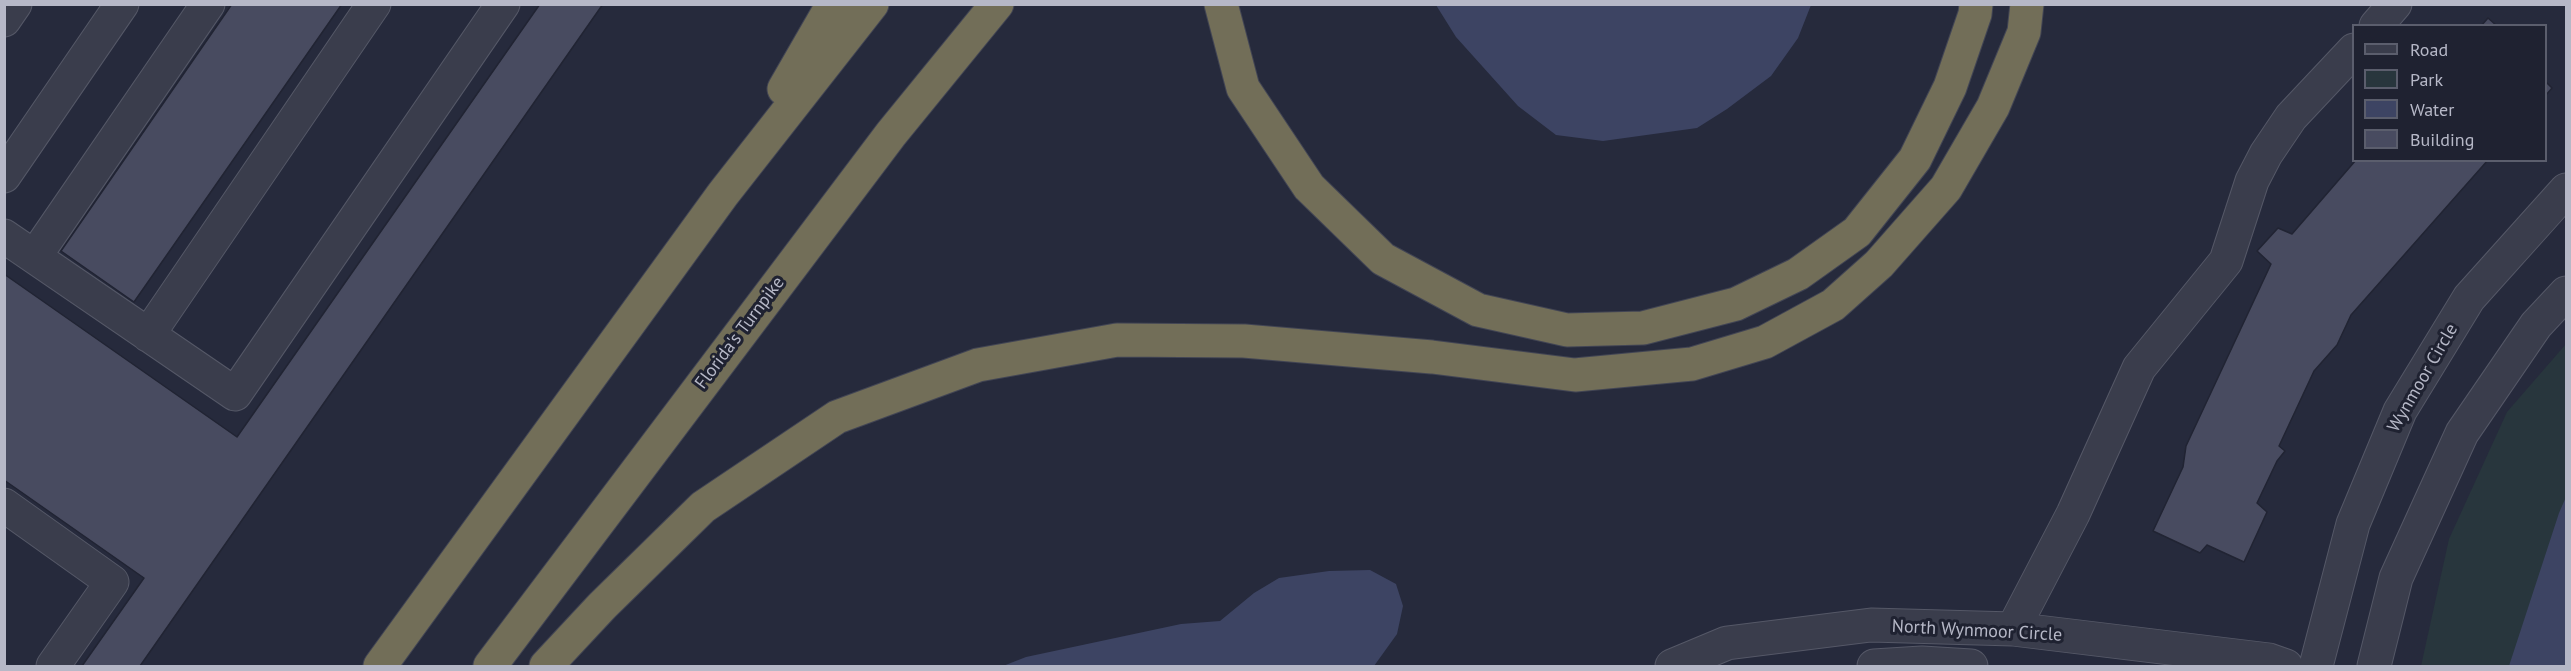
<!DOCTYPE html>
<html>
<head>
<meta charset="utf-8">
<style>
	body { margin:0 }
	#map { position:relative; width:2571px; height:671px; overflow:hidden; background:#262a3c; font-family:"PT Sans",sans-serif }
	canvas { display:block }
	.frame { position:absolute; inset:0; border:6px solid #b6b8c7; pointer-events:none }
	.legend { position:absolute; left:2352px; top:24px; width:195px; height:138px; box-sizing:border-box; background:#1f2231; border:2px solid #5b5e6d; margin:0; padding:8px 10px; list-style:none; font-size:18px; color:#b6b8c7 }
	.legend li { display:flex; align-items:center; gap:12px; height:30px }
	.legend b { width:30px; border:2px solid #5b5e6d }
</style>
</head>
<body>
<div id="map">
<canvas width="2571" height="671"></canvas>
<div class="frame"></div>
<ul class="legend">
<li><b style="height:8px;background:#3a3d4c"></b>Road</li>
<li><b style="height:16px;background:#28363d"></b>Park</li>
<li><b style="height:16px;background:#3d4463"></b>Water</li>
<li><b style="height:16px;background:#484b60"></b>Building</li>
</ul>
</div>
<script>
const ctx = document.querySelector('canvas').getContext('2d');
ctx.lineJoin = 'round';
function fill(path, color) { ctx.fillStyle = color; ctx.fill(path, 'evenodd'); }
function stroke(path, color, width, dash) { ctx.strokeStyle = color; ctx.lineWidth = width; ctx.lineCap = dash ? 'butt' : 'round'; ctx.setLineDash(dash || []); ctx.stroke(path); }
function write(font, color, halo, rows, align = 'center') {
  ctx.font = font + ' "PT Sans",sans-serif'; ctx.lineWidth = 6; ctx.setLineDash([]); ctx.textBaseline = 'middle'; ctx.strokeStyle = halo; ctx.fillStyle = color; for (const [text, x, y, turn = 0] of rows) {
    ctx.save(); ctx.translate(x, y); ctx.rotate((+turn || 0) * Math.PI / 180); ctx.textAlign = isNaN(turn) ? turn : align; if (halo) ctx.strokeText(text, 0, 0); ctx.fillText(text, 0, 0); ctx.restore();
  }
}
fill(new Path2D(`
	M2566,344V666H2421L2449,539L2507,412Z`), '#28363d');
fill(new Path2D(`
	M1436,5H1811L1798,38L1771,76L1727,109L1697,128L1603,141L1556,135L1518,106L1456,37Z
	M2566,497V666H2509L2559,513Z
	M1370,570L1396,584L1403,606L1397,634L1374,666H1003L1026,657L1181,624L1220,621L1254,593L1279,578L1329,571Z`), '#3d4463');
const building = new Path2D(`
	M232,4H342L134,302L61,251Z
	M540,4H603L140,666H82L144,578L4,480V274L237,437Z
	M2488,18L2497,26H2481Z
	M2546,82L2552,88L2546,95Z
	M2356,160H2488L2351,315L2337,345L2314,371L2279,446L2285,451L2277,461L2257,503L2267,512L2244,562L2207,545L2200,553L2153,531L2183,467L2186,446L2271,264L2257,251L2278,228L2292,234Z`);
fill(building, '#484b60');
stroke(building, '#212433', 1.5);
const minor = new Path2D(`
	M4,20L15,4
	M2376,26L2395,4
	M4,176L122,4
	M4,236L235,394L503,4
	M35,256L208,4
	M148,335L374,4
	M4,505L112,582L53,666
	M2013,629L2073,514L2139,368L2226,261L2252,181L2266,154L2291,117L2354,50
	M1672,666L1727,643L1871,625L2013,629L2269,660L2286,666
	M1874,666L1922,663L1971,666
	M2316,666L2353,524L2400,411L2469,298L2566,190
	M2374,666L2396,578L2462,433L2536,325L2566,293`);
const highway = new Path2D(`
	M1221,4L1243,88L1309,187L1383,259L1478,310L1567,330L1643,328L1736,304L1798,274L1857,232L1915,159L1950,87L1975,14L1976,4
	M784,89L833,4
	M380,666L723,194L872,4
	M490,666L891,134L997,4
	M546,666L602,606L703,507L837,417L978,365L1117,340L1244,341L1432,357L1575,375L1692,364L1765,342L1833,305L1879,264L1946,188L1993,107L2024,32L2027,4`);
stroke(minor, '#555867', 35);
stroke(highway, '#424554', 35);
stroke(minor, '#3a3d4c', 33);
stroke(highway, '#726e58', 33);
write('18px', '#b6b8c7', '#1f2231', [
	["Florida's Turnpike",740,333,-53],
	["Wynmoor Circle",2423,378,-60],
	["North Wynmoor Circle",1977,631,3]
]);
</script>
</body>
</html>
